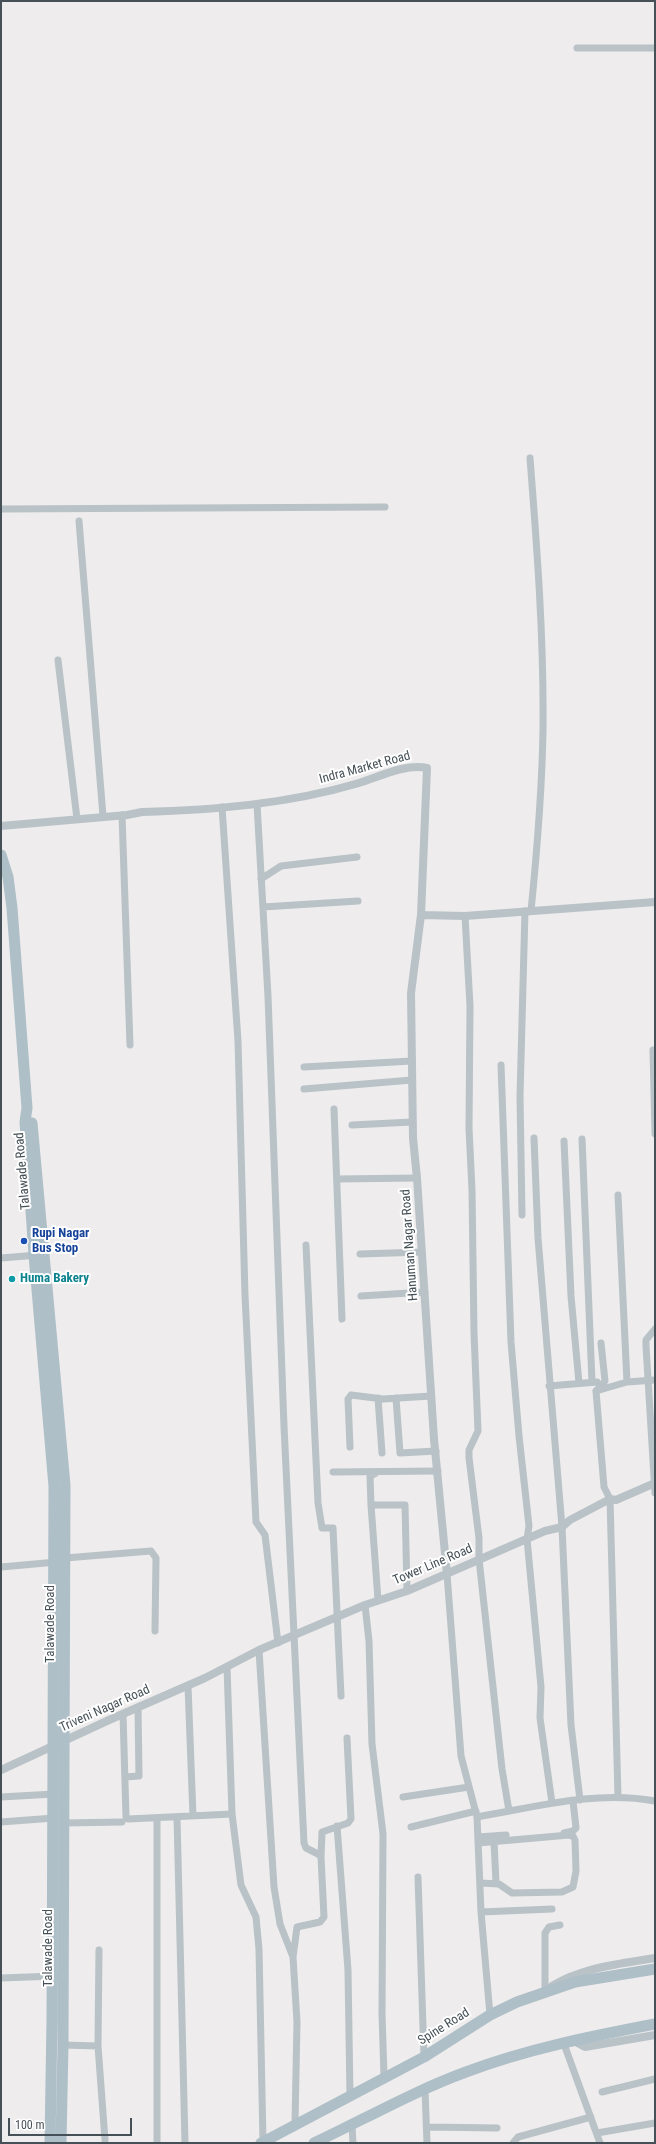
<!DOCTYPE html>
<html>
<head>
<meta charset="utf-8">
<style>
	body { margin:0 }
	#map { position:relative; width:656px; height:2144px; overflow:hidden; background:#eeecec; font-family:"Roboto Condensed",sans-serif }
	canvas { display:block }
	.frame { position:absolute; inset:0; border:2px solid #465157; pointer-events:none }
	.scale { position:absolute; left:8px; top:2118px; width:124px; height:18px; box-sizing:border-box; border:2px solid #465157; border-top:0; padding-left:5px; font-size:12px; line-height:14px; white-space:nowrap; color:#465157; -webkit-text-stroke:3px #fff; paint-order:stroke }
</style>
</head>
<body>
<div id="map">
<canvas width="656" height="2144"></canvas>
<div class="frame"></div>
<div class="scale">100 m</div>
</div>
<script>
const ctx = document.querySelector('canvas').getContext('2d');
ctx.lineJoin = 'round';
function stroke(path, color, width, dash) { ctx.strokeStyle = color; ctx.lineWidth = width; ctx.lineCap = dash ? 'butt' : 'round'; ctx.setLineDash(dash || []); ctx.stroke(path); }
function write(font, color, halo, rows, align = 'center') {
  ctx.font = font + ' "Roboto Condensed",sans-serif'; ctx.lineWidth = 4; ctx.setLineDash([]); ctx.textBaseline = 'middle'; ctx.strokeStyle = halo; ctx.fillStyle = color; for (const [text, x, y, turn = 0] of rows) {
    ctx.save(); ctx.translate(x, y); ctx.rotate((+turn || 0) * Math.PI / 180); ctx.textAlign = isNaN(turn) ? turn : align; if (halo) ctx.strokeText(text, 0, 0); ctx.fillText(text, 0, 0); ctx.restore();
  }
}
stroke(new Path2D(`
	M577,48H655
	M530,458C537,548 544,639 543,730C542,791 537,851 531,911
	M1,509L385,507
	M79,521L103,816
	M58,660L77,819
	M257,804L268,996L284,1426L304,1843L306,1848L318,1854L321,1857L324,1917L320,1922L297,1927L293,1957
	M222,807L238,1041L245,1295L256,1522L265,1535L278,1643
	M122,815L130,1045
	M261,879L281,866L357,857
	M263,907L358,901
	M465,916L470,1006L469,1128L472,1190L474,1333L478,1431L469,1450V1458L479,1538V1559L502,1769L509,1811
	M653,1050L655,1134
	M501,1065L511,1342L519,1436L529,1526L527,1539L541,1687L540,1718L552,1803
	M304,1067L412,1061
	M304,1089L412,1080
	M334,1109L342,1319
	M352,1125L412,1122
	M534,1138L538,1238L562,1527L571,1725L580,1800
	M582,1139L592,1382
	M564,1141L571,1296L579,1383
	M338,1179L417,1178
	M618,1195L627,1382
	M522,1215L520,1096L525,911
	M306,1245L318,1503L322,1528H333L341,1696
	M360,1254L422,1252
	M1,1258L38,1255
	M361,1296L425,1292
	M655,1329L646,1340V1346L655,1493
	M601,1343L605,1381L596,1391L627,1382L655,1380
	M549,1386L597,1382
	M596,1391L604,1487L610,1499L618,1797
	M378,1398L382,1453
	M396,1398L400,1453L436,1451
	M350,1447L348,1399L351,1395L383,1399L431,1396
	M333,1472L438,1471
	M371,1505L370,1476L376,1473
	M65,1558L151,1551L156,1558L155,1631
	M1,1567L57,1562
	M447,1574L461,1756L477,1817L481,1912L490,2015
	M378,1600L371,1505H405L407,1591
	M365,1605L369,1641L372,1744L383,1834L382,2014L384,2076
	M259,1650L274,1887L280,1924L293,1957L297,2022L295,2123
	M227,1667L232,1814L241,1885L256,1917L259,1949L263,2142
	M188,1686L193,1816
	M123,1714L126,1817L128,1819L232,1814
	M125,1777L139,1776L138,1707
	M1,1797L54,1794
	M403,1797L469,1787
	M177,1817L185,2143
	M477,1817C536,1807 596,1790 655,1801
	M157,1818V2143
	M1,1822L54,1818
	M64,1823L122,1822
	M337,1826L348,1970L350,2097
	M411,1827L476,1811
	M564,1833L573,1831L576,1828L573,1801
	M478,1837L506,1835
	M494,1841L496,1883
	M478,1843L569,1835L573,1836L575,1840L576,1871L573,1887L562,1892L512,1893L499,1884L480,1883
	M321,1857L322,1832L348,1823L351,1819L347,1738
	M418,1877L424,2057
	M481,1912L552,1909
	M99,1950L98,2046L105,2140
	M1,1978L55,1976
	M545,1991V1933L549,1927L560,1925
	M564,2044L600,2143
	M63,2045L98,2046
	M425,2090L427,2143
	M602,2092L655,2079
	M352,2125L353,2143
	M428,2127L497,2128
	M597,2133L655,2123
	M513,2143L518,2137L591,2117`), '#b8c2c7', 7);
stroke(new Path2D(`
	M1,826L127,815L142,812C215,810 288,804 359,783C379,777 406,763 427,768L421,915L411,993L413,1138L417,1178L434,1439L447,1574
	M421,915L465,916L655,902
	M1,1770L109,1720L205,1678L259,1650L365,1605L407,1591L545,1531L562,1527L570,1520L610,1499L616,1500L655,1483
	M552,1986C584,1967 619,1964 655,1958
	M574,2041L585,2047L655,2035`), '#b8c2c7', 8);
stroke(new Path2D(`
	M1,855L8,877L12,908L27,1108L25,1122L34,1255L54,1486L52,2020L50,2143
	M32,1123L65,1485L63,2045L61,2143
	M261,2143L424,2057L490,2015L517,2002L575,1982L655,1969
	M314,2143C365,2119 414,2091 466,2072C527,2049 592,2036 655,2024`), '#aebfc8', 11);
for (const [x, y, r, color] of [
	[24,1241,4,"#1a4fb4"],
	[12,1279,4,"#0f9aa8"]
]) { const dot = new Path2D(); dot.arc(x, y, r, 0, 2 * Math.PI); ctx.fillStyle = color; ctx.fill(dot); stroke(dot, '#fff', 1.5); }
write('13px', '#465157', '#fff', [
	["Indra Market Road",365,768,-15],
	["Talawade Road",23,1171,-95],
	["Hanuman Nagar Road",410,1245,-94],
	["Tower Line Road",433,1565,-23],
	["Talawade Road",51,1624,-90],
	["Triveni Nagar Road",105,1709,-24],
	["Talawade Road",49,1948,-90],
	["Spine Road",444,2027,-32]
]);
write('bold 13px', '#164399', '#fff', [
	["Rupi Nagar",32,1234],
	["Bus Stop",32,1249]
], 'left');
write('bold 13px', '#0d838f', '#fff', [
	["Huma Bakery",20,1279]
], 'left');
</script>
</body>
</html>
